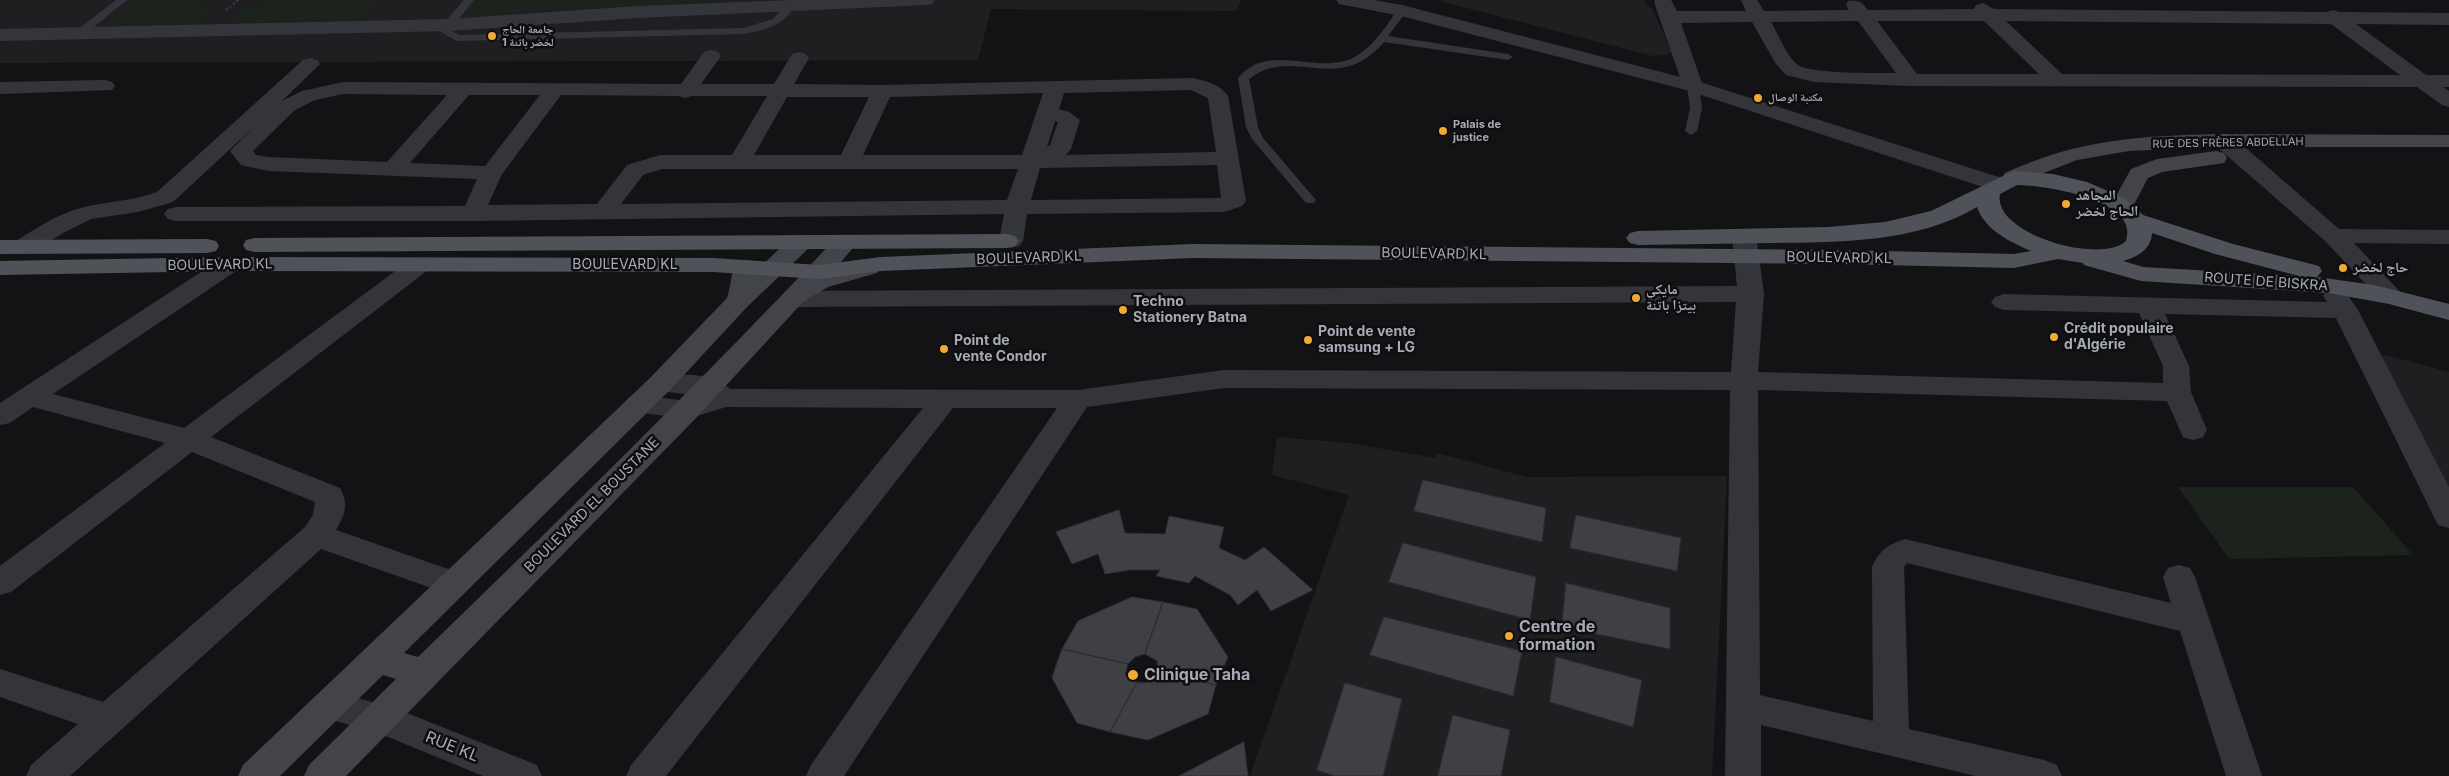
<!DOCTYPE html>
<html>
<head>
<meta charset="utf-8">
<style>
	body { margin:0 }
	canvas { display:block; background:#131315 }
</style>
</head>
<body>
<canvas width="2449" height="776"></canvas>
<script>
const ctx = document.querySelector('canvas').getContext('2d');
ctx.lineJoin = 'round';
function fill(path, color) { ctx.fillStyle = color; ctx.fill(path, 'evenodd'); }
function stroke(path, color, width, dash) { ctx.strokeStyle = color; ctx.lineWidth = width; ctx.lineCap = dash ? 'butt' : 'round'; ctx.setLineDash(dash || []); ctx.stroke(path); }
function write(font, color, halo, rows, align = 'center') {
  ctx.font = font + ' Inter,"Noto Naskh Arabic",sans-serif'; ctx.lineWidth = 5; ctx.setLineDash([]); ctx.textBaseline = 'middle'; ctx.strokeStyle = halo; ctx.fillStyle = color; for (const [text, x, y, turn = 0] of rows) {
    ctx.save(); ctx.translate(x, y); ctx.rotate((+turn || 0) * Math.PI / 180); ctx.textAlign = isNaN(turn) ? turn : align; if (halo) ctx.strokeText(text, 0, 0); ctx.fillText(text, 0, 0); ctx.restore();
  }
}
fill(new Path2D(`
	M0,0H1241L1236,11L991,9L978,60L0,63Z
	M1436,0H1643L1653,10L1671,51L1667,55L1653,56Z
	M2386,355L2449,372V487L2376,357Z
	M1277,437L1349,443L1435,458L1437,453L1526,477L1727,476L1712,776H1250L1349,495L1272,475Z`), '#1f1f22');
fill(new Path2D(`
	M136,0H194L213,10L197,23L104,25Z
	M275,0H378L363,19L230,22L245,9Z
	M477,0H749L464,15Z
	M2178,487H2353L2413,555L2229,559Z`), '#1b231c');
const building = new Path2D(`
	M1423,480L1546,508L1542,542L1414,511Z
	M1119,510L1125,533L1165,534L1169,516L1224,527L1219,548L1245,560L1264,547L1313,590L1271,611L1257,590L1238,605L1230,595L1195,576L1189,583L1156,576L1160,570H1130L1105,574L1098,554L1072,564L1056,532Z
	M1576,515L1681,538L1677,571L1570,548Z
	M1403,543L1536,577L1530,620L1389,582Z
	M1566,583L1670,608V649L1562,627Z
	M1132,597L1163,602L1145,654L1135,657L1128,664L1062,649L1078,621Z
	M1163,602L1197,609L1228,657L1216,685L1158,673L1157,661L1145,654Z
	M1384,617L1522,651L1513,696L1370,655Z
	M1062,649L1128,664L1125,675L1130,680L1137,682L1110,732L1077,723L1052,678Z
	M1556,657L1642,680L1633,727L1550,702Z
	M1158,673L1216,685L1208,714L1148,740L1110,732L1137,682L1145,683Z
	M1345,683L1402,699L1383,776H1335L1317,770Z
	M1453,715L1510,730L1501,776H1438Z
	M1244,742L1248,776H1179Z`);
fill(building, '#3f4045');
stroke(building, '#2d2d31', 1);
stroke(new Path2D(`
	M226,10L238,0`), '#3a3c41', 2.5, [2, 2.5]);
fill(new Path2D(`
	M116,0H127L84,35H76V31Z
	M464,0H474L453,26L452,31L459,35L743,28L773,19L787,3L791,2L796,5C783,26 766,30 743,34L457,41L441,32L444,23Z
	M1402,8L1407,11L1388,36L1508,54L1513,57L1508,60L1384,42C1337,97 1294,44 1249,79L1258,127L1263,138L1316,200L1314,203H1306L1252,139L1246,127L1238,78C1269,39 1322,79 1358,55C1375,44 1387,25 1398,9Z
	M1693,83L1699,86L1702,108L1697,131L1691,135L1685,131L1690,108L1687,86Z`), '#34353a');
fill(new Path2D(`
	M1655,0H1671L1677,11H1746L1741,0H1757L1764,11L1849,10L1846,5L1848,1C1859,0 1862,2 1868,10L1974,9L1976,5L1983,3L1994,9L2326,12L2333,10L2340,12L2449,13V25L2356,24L2426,75H2449V87H2443L2449,91V107L2442,105L2417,87L1911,86L1814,82L1786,75L1776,64L1752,22L1681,23L1703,86L1700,90L1693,92L1686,90L1683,86L1654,2ZM1858,21L1896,73C1878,73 1810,74 1798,65C1786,56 1779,35 1771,22ZM1877,21H1984L2039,74H1917ZM2006,21L2331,24L2400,75L2062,74Z
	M711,50L718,52L721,56L701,84H774L792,54L799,52L806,54L809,58L794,84L882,85L1192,78C1206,81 1220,84 1228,96L1246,201L1242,206L1224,212L1027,214L1023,241L1019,246L1011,248L1003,246L999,241L1004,214L473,221H176L168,219L164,214L168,209L176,207L465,206L477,179L268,171L241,165L230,151L255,126L173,202L138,212L91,219L65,232L32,252L23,254L14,252L11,247L14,242C34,230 54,216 77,209C103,201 131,202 157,192L303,60L310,58L317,60L320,64L282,101L302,91L343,82L681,84L704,52ZM1191,90L1208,98L1216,152L1066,155L1071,149L1080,120L1069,112L1059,109L1064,93ZM1043,93L1022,155H863L890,97ZM343,94L447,95L387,162L268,157L256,155L253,151L295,110L315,100ZM469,95H540L485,166L410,163ZM561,95L678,96L685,98L692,96H767L732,155H660L627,165L597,204L488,205L502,174ZM787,97H869L841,155H754ZM1055,121L1058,122L1050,145L1047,147ZM1217,165L1221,198L1031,200L1040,168ZM662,169H1018L1007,200L621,204L643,175Z
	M105,80L112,82L115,86L112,90L0,94V82Z
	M2224,135L2232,136L2339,229L2449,230V244L2354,243L2403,295L2399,300L2390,303L2381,300L2325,241L2216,146L2213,141L2216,136Z
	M1744,229L1752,231L1756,236L1764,294L1758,372L2163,383V366L2139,313L2004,310L1995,307L1991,302L1995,297L2004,294L2327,302L2323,296L2327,291L2336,288L2345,291L2358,310L2449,487V528L2438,525L2434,517L2336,318L2165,314L2189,366L2191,392L2207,430L2203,437L2193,440L2183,437L2167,401L1758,390L1760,695L1873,721L1872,567C1880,550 1887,545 1905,539L2171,603L2163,577L2168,568L2179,565L2190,568L2195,577L2262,776H2226L2180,631L1907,563L1904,567L1909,729L2044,760L2057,765L2062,776H1976L1761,725V776H1725L1730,390L1224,388L1087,407L844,776H806L811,765L1057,408H953L666,776H626L631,765L923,408L726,407L687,419L629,411L625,404L629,397L639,395L686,401L702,396L650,390L646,384L650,378C665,374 703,373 717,380C721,382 726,386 730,389L1078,390L1224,370L1731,372L1736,302L792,307L783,304L779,299L783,294L792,291L1737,286L1732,236L1736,231Z
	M230,257L239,259L242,264L239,269L53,394L184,428L410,260L419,258L428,260L431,265L428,270L211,437L340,488C349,504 345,515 336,530L465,575L470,584L465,593L454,596L321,549L70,776H26L31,765L78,724L0,697V669L103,702L305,527L313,515L315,502L192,452L11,592L0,595V566L165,443L33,407L10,423L0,425V403L221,259Z
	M329,691L392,707L537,765L542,776H483L376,732L317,716L311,706L317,696Z`), '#34353a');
fill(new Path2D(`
	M793,0H935L932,4L926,5L638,18L448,31L0,41V29L448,19L638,6Z
	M1336,0H1374L1402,5L1700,82L2005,179L2008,184L2005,189L1997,191L1989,189L1686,90L1401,16L1339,4Z`), '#34353a');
fill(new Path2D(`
	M2219,134L2449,135V147H2219L2129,151L2077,160L2013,185L2005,183L2002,178L2005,173C2079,139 2139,136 2219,134Z
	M2216,151L2224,153L2227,158L2224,163L2162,172L2148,178L2130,212L2122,214L2114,212L2110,207L2131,169L2157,159Z
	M801,235L810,237L813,242L810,247L748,306L670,390L404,653L418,657C560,519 702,381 837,237L846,235L855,237L858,242L835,269L868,261L877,263L880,268L877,273L828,287L803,302L697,417L346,776H304L309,765L396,679L383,675L280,776H238L243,765L650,378L727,298C731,287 731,270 737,262L746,260L755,262L758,269L792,237Z`), '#42444a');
fill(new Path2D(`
	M2013,171L2053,174L2087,182L2124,198L2143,215L2233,244L2319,266L2322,271L2317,277L2374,285L2449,304V320L2389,304L2329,293L2141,281L2084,265L2083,263L2058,259L2014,268L1838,264L1193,258L881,271L819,279L713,272L230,271L0,275V261L230,257L713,258L819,265L881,257L1193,244L1838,250L2014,254L2031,251C2010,242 1985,230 1977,207C1917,243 1839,242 1772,243C1727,244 1683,244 1638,245L1630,243L1626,238L1630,233L1638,231L1828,227L1885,222L1931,211ZM2017,185C2042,185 2141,199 2126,241C2101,265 1992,234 2000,194ZM2152,233L2215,254L2299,276L2143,267L2123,261C2137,257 2151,250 2152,233Z
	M1007,234L1015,236L1019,241L1015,246L1007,248L255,252L246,250L243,245L246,240L255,238Z
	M207,239L216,241L219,246L216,251L207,253L0,254V240Z`), '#505259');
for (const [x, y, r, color] of [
	[492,36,5,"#edab33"],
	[1758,98,5,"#edab33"],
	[1443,131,5,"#edab33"],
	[2066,204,5,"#edab33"],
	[2343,268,5,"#edab33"],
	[1636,298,5,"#edab33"],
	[1123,310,5,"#edab33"],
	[2054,337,5,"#edab33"],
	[1308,340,5,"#edab33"],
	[944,349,5,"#edab33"],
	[1509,636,5,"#edab33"],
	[1133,675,6,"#edab33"]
]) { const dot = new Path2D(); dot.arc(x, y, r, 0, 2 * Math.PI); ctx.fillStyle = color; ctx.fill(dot); stroke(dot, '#0e0e10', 2); }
write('bold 11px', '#a5aab5', '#0e0e10', [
	["جامعة الحاج",502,30],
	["لخضر باتنة 1",502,43],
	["مكتبة الوصال",1768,98],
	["Palais de",1453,125],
	["justice",1453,138]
], 'left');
write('11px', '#a5aab5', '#0e0e10', [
	["RUE DES FRÈRES ABDELLAH",2228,143,-1]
]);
write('bold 14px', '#a5aab5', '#0e0e10', [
	["المجاهد",2076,196],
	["الحاج لخضر",2076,212],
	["حاج لخضر",2353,268],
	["مايكي",1646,290],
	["بيتزا باتنة",1646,306],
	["Techno",1133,302],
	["Stationery Batna",1133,318],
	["Crédit populaire",2064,329],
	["d'Algérie",2064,345],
	["Point de vente",1318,332],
	["samsung + LG",1318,348],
	["Point de",954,341],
	["vente Condor",954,357]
], 'left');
write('14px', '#a5aab5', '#0e0e10', [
	["BOULEVARD KL",1434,254,1],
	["BOULEVARD KL",1029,258,-2],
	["BOULEVARD KL",1839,258,1],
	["BOULEVARD KL",220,265,-1],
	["BOULEVARD KL",625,265],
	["ROUTE DE BISKRA",2266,282,4],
	["BOULEVARD EL BOUSTANE",592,505,-45]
]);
write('bold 16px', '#a5aab5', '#0e0e10', [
	["Centre de",1519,627],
	["formation",1519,645],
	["Clinique Taha",1144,675]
], 'left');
write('16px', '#a5aab5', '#0e0e10', [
	["RUE KL",452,747,22]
]);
</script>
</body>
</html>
